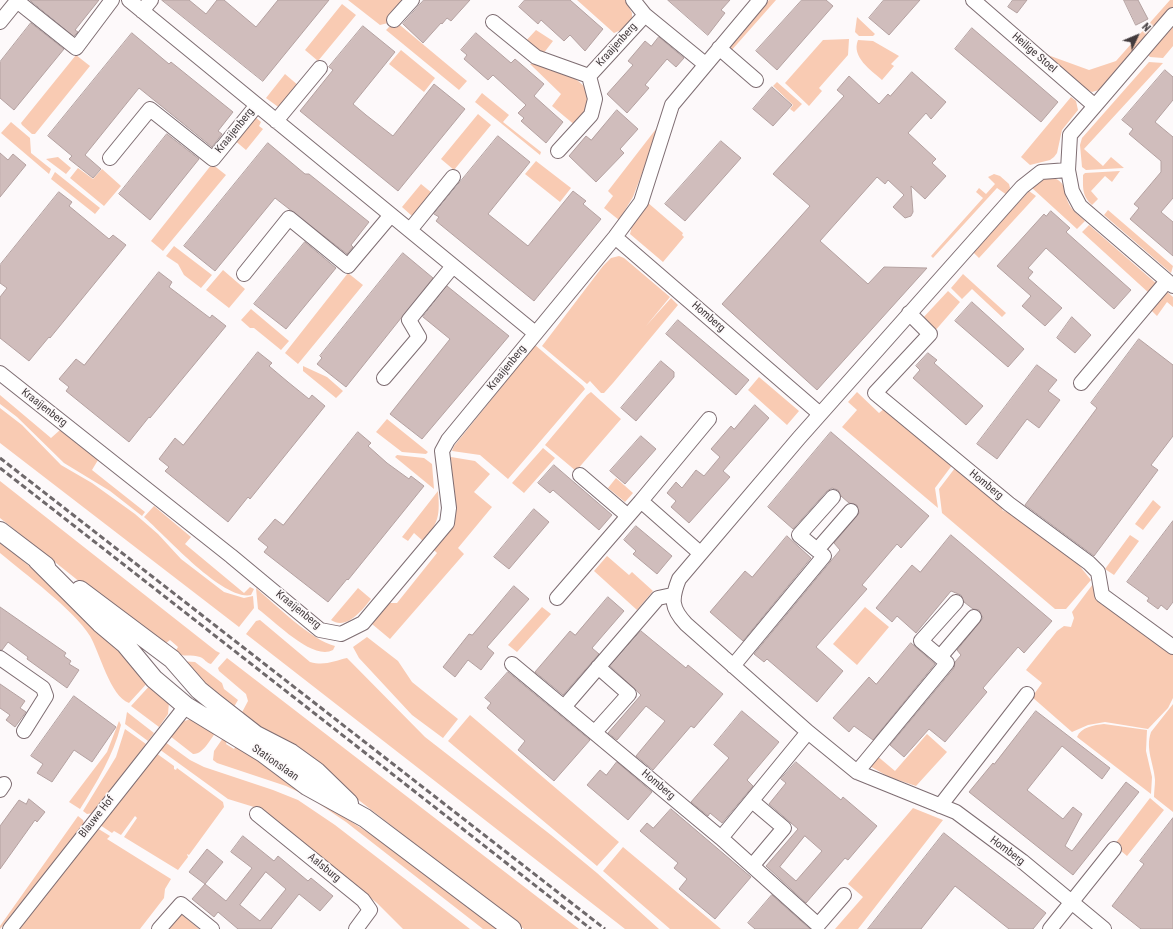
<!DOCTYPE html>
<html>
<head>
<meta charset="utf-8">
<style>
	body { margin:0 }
	#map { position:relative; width:1173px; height:929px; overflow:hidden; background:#fdf9fa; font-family:"Roboto Condensed",sans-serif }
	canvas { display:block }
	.north { position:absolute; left:1117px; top:16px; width:40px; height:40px; -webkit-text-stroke:3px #fdf9fa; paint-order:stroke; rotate:46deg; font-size:11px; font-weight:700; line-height:16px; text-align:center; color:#423b3d }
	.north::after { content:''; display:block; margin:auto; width:14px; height:18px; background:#423b3d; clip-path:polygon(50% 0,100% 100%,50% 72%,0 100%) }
</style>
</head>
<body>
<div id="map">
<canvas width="1173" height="929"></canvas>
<div class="north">N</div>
</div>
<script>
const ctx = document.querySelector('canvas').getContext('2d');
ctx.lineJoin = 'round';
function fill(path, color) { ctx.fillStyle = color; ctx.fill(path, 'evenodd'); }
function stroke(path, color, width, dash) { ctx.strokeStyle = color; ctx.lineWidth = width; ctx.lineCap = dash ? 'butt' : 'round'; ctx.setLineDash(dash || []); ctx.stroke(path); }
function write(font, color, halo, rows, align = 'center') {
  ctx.font = font + ' "Roboto Condensed",sans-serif'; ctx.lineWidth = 3.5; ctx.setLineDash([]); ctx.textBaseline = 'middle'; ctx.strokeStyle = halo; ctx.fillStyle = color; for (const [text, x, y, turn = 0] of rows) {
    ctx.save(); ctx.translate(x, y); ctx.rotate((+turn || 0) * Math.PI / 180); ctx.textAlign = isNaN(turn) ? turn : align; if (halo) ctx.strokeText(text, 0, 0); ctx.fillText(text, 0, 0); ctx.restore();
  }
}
fill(new Path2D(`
	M348,0H408L388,23L380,25Z
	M577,0H625L632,13V18L621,30L614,33Z
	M769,0H776L730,52L726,49Z
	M1170,0H1173V7L1099,90L1092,92L1086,89L1045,54L1089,70L1116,61Z
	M342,4L356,15L318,61L305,50Z
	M857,17L875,34L873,36H859L855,32Z
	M395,21L467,81L459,90L386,30Z
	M1173,26V46L1163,58L1150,57L1148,55Z
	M536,30L553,41L543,54L524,43Z
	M849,39L848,55L819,88L822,91L809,106L785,83L823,40Z
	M858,40L873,41L899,56L891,64L894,66L882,80C871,70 851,57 858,40Z
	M401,50L435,78L424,92L389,64Z
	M76,55L90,66L35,134H32L22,125L21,123Z
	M1149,62L1163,63L1084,149L1103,166L1111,157L1124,168L1086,170L1082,167L1080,145L1082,138Z
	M536,63C554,70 594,78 589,105C587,112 580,120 576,126L552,106L561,94L530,64Z
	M285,74L299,86L281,109L266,98Z
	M777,82L802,104L794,112L790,109L793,105L773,86Z
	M482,93L509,115L503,122L541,152L540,155L475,102Z
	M1071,97L1076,101L1078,110L1062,130L1057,153L1054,157L1050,160L1030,165L1021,157Z
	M478,114L491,125L454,170L441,159Z
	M253,115L261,122L259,126L263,129L246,150L233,139Z
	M11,122L30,138L31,153L51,169L49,174L1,133Z
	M656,129L655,139L633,197L619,220L604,208L613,196L608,191Z
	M58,157L71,168L66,174L46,159Z
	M536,161L571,188L560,202L525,174Z
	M212,164L226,175L163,251L151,241Z
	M78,168L93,179L102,169L121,186L104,206L70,178Z
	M1120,171L1112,182L1105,176L1091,191L1098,199L1092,205C1082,196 1083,188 1083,175L1085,173Z
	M55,172L100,208L95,214L51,179Z
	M994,174L1000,176L1009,184L1010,188L1007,195L997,188L933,258L931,256L983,198L976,192L979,188L986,194L995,184L988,177Z
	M1051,177C1067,182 1063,189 1068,202C1071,210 1079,215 1085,221L1077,229L1032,188L1043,178Z
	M421,184L432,193L412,216L402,207Z
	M1029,191L1036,196L979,258L973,252Z
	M647,202L683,233L682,235L684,237L663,262L630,234L632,226Z
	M1108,210L1173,266L1171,273L1104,215Z
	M1089,225L1158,285L1150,294L1082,232Z
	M174,246L212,275L201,288L184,275L178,264L166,256Z
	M619,256L624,258L670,297L646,326L671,298L678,305L613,383L604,393H601L590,381L587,384L542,346L603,266L611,258Z
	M223,270L245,289L229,308L206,290Z
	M348,273L363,285L298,364L285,353Z
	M963,274L1006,313L1002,317L972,289L962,299L951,288Z
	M948,291L960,302L934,332L921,320Z
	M1166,291L1173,297V307L1167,302L1157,316L1150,309Z
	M251,309L289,341L281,350L254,328H250L241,320Z
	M535,345L583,386L585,389L508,479L480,455L452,451L454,446Z
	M303,366L327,377L343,391L336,398L303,371Z
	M759,377L799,411L787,425L748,390Z
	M591,392L621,419L576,471L545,445L587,395Z
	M857,392L879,413L885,408L953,464L935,488L938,508L842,427L857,410L848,402Z
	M0,395L51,438L60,430L98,460L92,470L145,512L142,516L110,491L64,463L17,417L0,404Z
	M0,408L22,425L61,465L92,483L135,514L158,534L181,559L224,592L244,598L253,596L254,608L239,627L0,443Z
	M387,419L428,452L426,454L402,452L376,432Z
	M543,448L555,458L524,493L512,483Z
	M397,455L424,458L432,464L434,489L395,457Z
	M451,457L475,461L490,474L474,492L492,507L458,548L464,554L390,639L372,624L389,603H397L437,553L433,549L453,512Z
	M955,468L1004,507L1002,510L1027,521L1074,559L1091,580L1066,609H1055L942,513L939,489Z
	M616,478L633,493L625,502L608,488Z
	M0,481L216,651L220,653L211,664C206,663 205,659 200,657C192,654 183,658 175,652L178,647L170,640L165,644L151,639L0,518Z
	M438,491C440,515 439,523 423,541L414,533L408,541L402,537Z
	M1153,500L1161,507L1143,530L1135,524Z
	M154,506L191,537L185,544L244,593L250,587L254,589L251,595C223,601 165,535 144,517Z
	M1130,535L1139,541L1114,575L1105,569Z
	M0,541L101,628L150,680L129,703C110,696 100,653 90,636C74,610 25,574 0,553Z
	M607,556L629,575L632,572L653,591L637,610L594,571Z
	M1093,584L1099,599L1173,654V698L1168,708L1148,729L1105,722L1088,725L1072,732L1032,697L1042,683L1026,670L1057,631L1064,626L1071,627L1074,618L1072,612Z
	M256,588C276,605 311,640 335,646L333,650C312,661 275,621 258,609Z
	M358,588L371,599C363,609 347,631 331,620Z
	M542,607L551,614L517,652L508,645Z
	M865,607L889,627L857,665L833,644Z
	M260,620L310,662C325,666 334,661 347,658L425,737L551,835L597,873L659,929H625L246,634L256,621Z
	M367,637L398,661L412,682L458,719L443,738L412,715L359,658L353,647Z
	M227,658L579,929H524L324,773L239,718L248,701L246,694L219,671L218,668Z
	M180,661L195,662L222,683L224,689L238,700L231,712Z
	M153,682L169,702L168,714L159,727L131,706Z
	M1173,704V812L1154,797C1154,791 1155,786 1155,780C1154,764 1145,749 1151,732Z
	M127,712L154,733L148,741L125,724Z
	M470,715L619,842L597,866L448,741Z
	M191,719L217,730C212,737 203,755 193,754L170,736L181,722Z
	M119,721L121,725C113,756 97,782 80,809L69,802L107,752Z
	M1104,724L1147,730L1146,751L1152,777L1151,794L1077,737C1081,727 1094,725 1104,724Z
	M125,729L146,744L93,813L87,814L83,811L116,757Z
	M927,734L947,752L916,786L889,777L868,765L876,755L895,771Z
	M223,738L227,741L226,744L234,749L236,746L402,855L499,929H483L346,822L309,797L286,786L217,763L213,760L214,751Z
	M165,742L190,760L204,767L273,790L298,800L335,825L470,929H403L377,903L254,807L228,799L159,749Z
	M156,753L174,766V769L176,770L177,768L223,802L224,807L189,855L187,854L188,857L178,870L124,837L137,818L135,816L121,835L114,831L112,833L100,825Z
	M1150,798L1164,810L1127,856L1114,845Z
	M913,808L943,820L858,929H835L863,897L848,884Z
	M78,816L83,820L84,824L0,929V926Z
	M97,828L110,836L107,839L171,879L165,889L164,898L140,929H19Z
	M623,847L721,929H670L603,871Z
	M180,913L199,929H167Z`), '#f9cbb3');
const building = new Path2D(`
	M30,0H99L75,30L78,32L74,36Z
	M162,0H189L206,14L217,0H224L256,27L278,0H329L263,81Z
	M424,0H470L451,21L447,18L442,24L441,23L423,43L403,24Z
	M525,0H570L603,29L585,51L570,35L564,41L541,20L538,24L519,7Z
	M668,0H730L721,10L725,13L708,35Z
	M802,0H826L833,6L777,70L756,51Z
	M884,0H920L889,35L869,18Z
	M1013,0H1027L1017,13L1008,7Z
	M1124,0H1138L1148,19L1136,25Z
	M31,23L64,49L14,110L0,98V62Z
	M363,26L395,52L353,104L366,115L393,136L434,84L465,109L398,191L300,111L333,70L329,67Z
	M972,28L1058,102L1041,122L955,49Z
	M132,33L169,64L171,62L233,112L218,131L222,134L212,147L139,88L85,155L101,169L93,178L69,159L72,156L48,136Z
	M476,33L511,63L515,59L544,84L534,96L563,122L546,143L521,121L524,118L518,113L526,105L493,75L488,80L464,59L467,55L461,50Z
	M659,37L684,58L676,67L667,59L645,85L649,88L627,113L607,94L633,65L628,61L645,41L651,46Z
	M1165,70L1173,77V100L1155,122L1173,137V198L1161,212L1173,222V256L1130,219L1139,208L1134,204L1161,172V161L1129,134L1133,129L1122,120Z
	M912,72L946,102L931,119L926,113L908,133L936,159L932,163L946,176L925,199L911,186L913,212L911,216L905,218L893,207L904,195L888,180L885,184L877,177L820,241L868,284L884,267L927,268L817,390L722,304L810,206L773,174L844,96L837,90L849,76L879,104L888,94L890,96Z
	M772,87L792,105L773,126L753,109Z
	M617,110L638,129L620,149L624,153L596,182L569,156L586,136L591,140Z
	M167,134L199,159L150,220L119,194Z
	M498,136L530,162L488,214L528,246L573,191L586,201L583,204L601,219L534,301L436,221L439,217L434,214Z
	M721,141L741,158L685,221L665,204Z
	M268,143L305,174H309L369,222L351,245L353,247L347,254L275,198L215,271L184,246Z
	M0,153L8,160L13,154L26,165L0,197Z
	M59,192L72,202L69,206L109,239L113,235L126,245L50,338L49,337L29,361L0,338V297L7,288L0,283V265Z
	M1051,211L1070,228L1066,232L1131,290L1114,309L1046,248L1028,268L1033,272L1028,278L1062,308L1045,326L1022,306L1031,296L997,266L1044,214L1046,216Z
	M305,242L336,268L286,329L254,304Z
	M403,253L433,278L346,387L317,364L322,358L320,356Z
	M159,272L172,282L169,287L210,318L212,315L226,326L150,418L149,417L129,442L66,391L69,387L59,379L76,359L84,365Z
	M447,286L509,336L422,439L390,414L450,339L423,317Z
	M972,302L1024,349L1008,367L955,321Z
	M1072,317L1091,335L1075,353L1057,338Z
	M678,320L749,380L736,395L666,334Z
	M1139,339L1173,365V436L1151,465L1158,470L1094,556L1025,505L1097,408L1091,403Z
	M258,352L272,363L269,366L288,382L309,399L312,395L325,406L250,499L248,497L228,522L165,471L169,467L159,459L175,438L183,445Z
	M928,353L937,360L934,363L983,406L966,425L913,378L920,370L916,366Z
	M661,361L674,372V377L636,421L621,408Z
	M1037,365L1057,380L1048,391L1060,400L1039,428L1027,419L997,459L977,444Z
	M755,405L769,418L723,471L730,477L689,523L671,507L676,501L667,493L676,482L682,488L696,470L704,476L720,457L711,449L731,426L734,429Z
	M358,432L371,443L368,446L387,463L409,479L411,476L424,486L348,580L347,579L328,602L264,552L268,547L258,539L275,519L283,525Z
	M831,432L929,516L901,548L897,544L862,585L867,589L816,647L843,671L817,702L767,659L764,662L754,654L840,550L834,543L859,513L857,505L849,503L841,496L838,490L832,488L827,491L793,529L768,507Z
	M641,436L656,449L625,484L610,471Z
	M554,465L612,515L599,530L553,490L550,493L538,483Z
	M534,509L549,522L509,569L494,557Z
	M1173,521V602L1167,610L1161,605L1158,609L1147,601L1149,598L1127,582Z
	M636,526L672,556L657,574L633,554L636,551L624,540Z
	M951,535L1052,621L1024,653L1018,647L983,688L987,692L945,742L929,729L904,757L890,745L954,668L955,662L961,655L957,650L983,618L979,610L973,609L964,602L961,595L951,591L916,633L897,616L892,622L876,608L912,565L920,572Z
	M787,536L811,558L743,641L710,612L745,571L752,577Z
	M514,586L529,599L487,647L494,653L481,670L468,660L455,677L443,667L469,634L472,635Z
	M608,597L624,611L592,648L599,654L563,695L535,672L570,631L575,635Z
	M0,607L66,653L64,656L71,661L69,664L79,670L67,688L27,659L28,657L8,642L2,650H0Z
	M641,631L686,668L688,665L723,694L694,728L691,726L653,770L636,756L665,721L646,706L617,740L608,733L641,695L610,666Z
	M911,643L935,664L873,740L854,726L849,732L833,718L869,677L876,684Z
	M508,672L590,740L554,781L518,750L525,741L487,708L491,703L485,698Z
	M0,684L25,701L20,708L26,712L15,727L6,720L10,715L0,708Z
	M74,696L116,727L92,762L74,750L52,782L37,773L43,764L31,756Z
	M742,711L779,742L747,780L753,786L722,823L710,813L708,816L691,802L729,758L714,745Z
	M1036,711L1110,768L1102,779L1062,746L1027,790L1063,819L1073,807L1082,814L1065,846L1072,851L1126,782L1139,792L1073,875L969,792L993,763L994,764Z
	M617,762L652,792L628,820L587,785L600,770L606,775Z
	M796,762L841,800L843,797L877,826L848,860L845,858L806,903L766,866L798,829L769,804L786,783L781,779ZM805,836L822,851L796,881L780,867Z
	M29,799L45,812L37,822L35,820L0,869V826L19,800L26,804Z
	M671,809L751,877L715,919L679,889L687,879L674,868L678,863L640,831L647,823L653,828Z
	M1173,818V929H1141L1112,906L1144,864L1140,861Z
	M944,833L1046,913L1033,929H1009L955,886L921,929H868Z
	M243,836L274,861L278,856L308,881L311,878L333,896L320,911L299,894L271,929H238L218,912L214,917L192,899L205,884L189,872L207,849L223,862L205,884L226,901L252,868L231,852ZM266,872L286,889L260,921L240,905Z
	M772,895L810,929H755L748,923Z`);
fill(building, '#d0bdbc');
stroke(building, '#b4a1a0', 1);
const minor = new Path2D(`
	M129,0L535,333
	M633,0L645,15L705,64
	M973,0L1095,106
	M142,11L151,0
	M1173,15L1070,135L1068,170L1072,191L1080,206L1173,286
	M394,20L412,0
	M0,22L17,1L76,48L112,0
	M493,22L536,57L589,76
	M719,48L756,80
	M589,76L645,15
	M276,121L320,68
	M558,151L591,115L595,99L589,76
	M110,158L150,109L213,159L257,105
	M1068,170L1041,172L1022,187L799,438L679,579C671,599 671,608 686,624L808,732L857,772L956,812L1022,861L1104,929
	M410,230L453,177
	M615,237L820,414
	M244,274L289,218L348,266L391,215
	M909,313L930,334L875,393L1009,504L1089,563L1098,572L1102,595L1173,647
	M0,373L231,556L320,630L341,634L363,623L447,523L449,508L442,451L448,440L615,237L641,202L672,105L760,0
	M384,378L419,337L409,320L453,266
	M1081,383L1167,281
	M580,475L628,516
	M817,550L799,535L833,497
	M700,553L641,501L709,419
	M557,598L641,501
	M940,657L921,641L956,602
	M0,658L43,688L46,696L24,731
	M512,664L721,838L818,925L844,895
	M733,666L824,556L817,550L851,511
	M564,707L658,598L672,595
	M595,732L629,694L598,667
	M857,772L947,663L940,657L974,617
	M0,790L4,784
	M752,801L784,828L752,866
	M940,806L1027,694
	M257,814L363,900L370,910L356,929
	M721,838L808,732
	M10,929L186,706
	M159,929L181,904L212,929
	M1050,929L1114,849`);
const tertiary = new Path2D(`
	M0,531L46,566
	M37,560L100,623L125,644L154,679L186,706L263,753L307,786L365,818L512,929
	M80,590L172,659L199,690L215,703L256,735L291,753L316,771L349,803`);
stroke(minor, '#7e6d72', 16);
stroke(tertiary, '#7e6d72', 20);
stroke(minor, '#fff', 14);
stroke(tertiary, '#fff', 18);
stroke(new Path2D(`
	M0,458L605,929
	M0,468L591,929`), '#6f696b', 3, [6, 3]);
write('11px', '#423b3d', '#fdf9fa', [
	["Kraaijenberg",617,45,-48],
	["Heilige Stoel",1034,53,41],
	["Kraaijenberg",235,131,-51],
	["Homberg",708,317,41],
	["Kraaijenberg",507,368,-51],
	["Kraaijenberg",44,408,38],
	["Homberg",986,485,39],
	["Kraaijenberg",298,610,39],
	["Stationslaan",275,763,35],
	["Homberg",658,785,40],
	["Blauwe Hof",97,817,-52],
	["Homberg",1007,851,37],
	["Aalsburg",324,868,39]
]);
</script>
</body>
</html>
